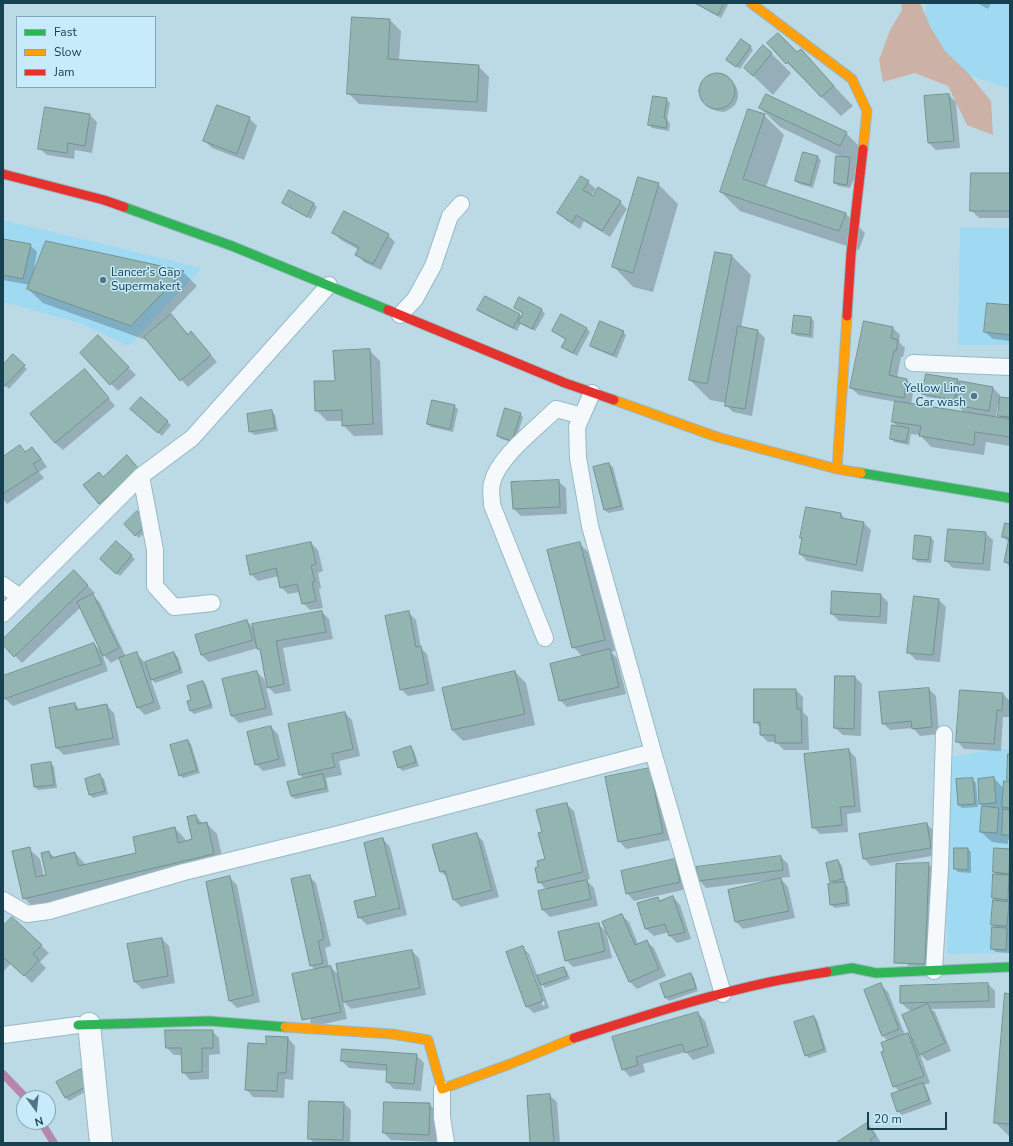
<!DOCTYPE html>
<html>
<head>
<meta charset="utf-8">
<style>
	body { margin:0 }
	#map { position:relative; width:1013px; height:1146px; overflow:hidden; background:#bcdae6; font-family:"Nunito Sans",sans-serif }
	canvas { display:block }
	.frame { position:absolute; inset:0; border:4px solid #174150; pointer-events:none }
	.legend { position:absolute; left:16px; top:16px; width:140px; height:72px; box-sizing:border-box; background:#c7ebfa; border:1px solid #81a7b6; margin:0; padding:5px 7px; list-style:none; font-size:12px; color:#174150 }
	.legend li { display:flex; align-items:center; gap:8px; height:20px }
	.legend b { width:20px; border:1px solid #81a7b6 }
	.north { position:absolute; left:16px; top:1090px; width:40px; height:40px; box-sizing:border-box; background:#c7ebfa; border:1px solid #81a7b6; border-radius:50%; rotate:165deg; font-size:11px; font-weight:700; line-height:16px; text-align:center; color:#174150 }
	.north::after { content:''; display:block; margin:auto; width:14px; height:18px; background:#517784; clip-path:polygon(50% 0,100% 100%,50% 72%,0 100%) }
	.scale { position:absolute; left:867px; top:1112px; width:80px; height:18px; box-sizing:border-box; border:2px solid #174150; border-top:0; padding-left:5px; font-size:12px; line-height:14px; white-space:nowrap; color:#174150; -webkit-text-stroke:3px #c7ebfa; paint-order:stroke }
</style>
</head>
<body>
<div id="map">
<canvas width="1013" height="1146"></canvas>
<div class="frame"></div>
<ul class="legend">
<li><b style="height:5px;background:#30b455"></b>Fast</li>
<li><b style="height:5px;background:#ff9f0a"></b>Slow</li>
<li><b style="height:5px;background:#e5322d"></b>Jam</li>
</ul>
<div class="north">N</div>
<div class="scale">20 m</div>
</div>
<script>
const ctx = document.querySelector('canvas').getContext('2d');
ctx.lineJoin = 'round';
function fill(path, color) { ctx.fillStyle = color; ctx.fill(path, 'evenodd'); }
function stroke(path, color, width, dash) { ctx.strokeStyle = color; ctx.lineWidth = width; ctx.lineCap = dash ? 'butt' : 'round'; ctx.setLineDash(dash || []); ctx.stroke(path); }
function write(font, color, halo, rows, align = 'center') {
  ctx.font = font + ' "Nunito Sans",sans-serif'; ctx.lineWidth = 3; ctx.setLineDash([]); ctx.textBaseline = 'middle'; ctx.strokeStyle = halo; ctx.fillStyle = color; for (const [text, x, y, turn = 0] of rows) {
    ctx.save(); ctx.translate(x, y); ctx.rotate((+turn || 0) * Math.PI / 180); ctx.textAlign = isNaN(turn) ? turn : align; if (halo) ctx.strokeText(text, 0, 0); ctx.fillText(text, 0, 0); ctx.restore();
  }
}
fill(new Path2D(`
	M927,3H1010V162H1009L1008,88L915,58Z
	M3,220L202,268L129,346L80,323L3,302Z
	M960,227L1010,228V345H958Z
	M994,749H1010V953L947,954V758Z`), '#9fd9f2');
fill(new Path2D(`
	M901,3H920L931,28L945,51L969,74L991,101L993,135L967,125L948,86L915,73L883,82L879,60L890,30L902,10Z`), '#ccb2a6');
fill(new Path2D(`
	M694,3H729L721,18Z
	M977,3H991L988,9Z
	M390,20L401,31L399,61L478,66L489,77L487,112L359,104L348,93Z
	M750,46L753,50L740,69L727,60Z
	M801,51L853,106L841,116L787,63Z
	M771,53L791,73L773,95L745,68Z
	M714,74H721L727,77L736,86L738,92V98L735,105L730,109L724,112L717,111L711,109L702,100L700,94V87L703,81L708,76Z
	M949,95L956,102L960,148L936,150L929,143Z
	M666,99L670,103L667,120L670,123L669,131L652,128L649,125Z
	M46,108L90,115L97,122L92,153L75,150L74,159L47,155L39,148Z
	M760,108L846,133L866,153L850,188L838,186L835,183L844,158L780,127Z
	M764,115L784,135L766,187L845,213L865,233L859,250L740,211L721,192Z
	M249,118L257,126L244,160L212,148L205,141Z
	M804,153L818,157L821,160L813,188L799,184L796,181Z
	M1010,174V218H979L971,210Z
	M581,178L588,182L596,189L591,196L620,202L627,209L610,237L584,221L580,229L566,220L559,213Z
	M658,184L678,204L653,292L633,287L614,267Z
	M290,191L314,204L317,207L311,219L287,206L283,203Z
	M334,233L388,235L395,242L381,270L364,262L357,255L359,250L341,240Z
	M3,240L30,245L37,252L33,274L183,272L197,286L170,314L189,335L198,340L217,362L188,387L146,339V340L43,303L28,289L30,285L3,280Z
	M732,256L751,275L741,328L758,331L765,338L752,416L733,412L726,405V403L710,400L690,380Z
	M520,299L542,310L545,314L535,331L521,323L517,331L482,313L479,310L520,315L522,317L524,314L515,308Z
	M1010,306V341L993,339L985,332Z
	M811,318L814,321L813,338L797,336L793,333Z
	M586,328L590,332L577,356L566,350L562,347L566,340L553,331Z
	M893,328L900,335L899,342L905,348L903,357H901L897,378L907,380L914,387L911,405L965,413L956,404L957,402L927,397L923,394L957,380L960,383V382L993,388L1000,395V398L1010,399V446L986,442L984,455L931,447L920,435L911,434L909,445L894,442L891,439L898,427L893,422L896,402L859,395L851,388ZM998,404H1000L999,415L1002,419L996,418Z
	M623,332L626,335L617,358L595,349L591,345Z
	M98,337L136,375L118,391L81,353Z
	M369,350L380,361L383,435L354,436L343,425V421H327L316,410L336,382Z
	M13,355L27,369L9,389L3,384V366Z
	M92,378L115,406L63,450L55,443Z
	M141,399L171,425L162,436L135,412Z
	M454,406L458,409L453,432L431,427L428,424Z
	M271,411L275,415L278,431L254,435L250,431Z
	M520,414L523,417L515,443L501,439L498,436Z
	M20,446L26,452L32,448L39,455L47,467L39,472L44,478L7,504L3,499V458Z
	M134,464L107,510L100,503L103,478Z
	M609,464L613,467L624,510L608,513L605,510L594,468Z
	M558,481L566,488L567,514L521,516L514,509Z
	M841,514L846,520L864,523L871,530L863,572L807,561L800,554L803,540L801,538Z
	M125,524L150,527L139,538Z
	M1010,525V567L1005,561L1009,542L1003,537Z
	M985,533L993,540L990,571L953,568L946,561Z
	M931,538L934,541L931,563L917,562L914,558Z
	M116,542L135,559L120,576L104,563Z
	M311,543L318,550L323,571L318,573L321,588L319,589L323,608L310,610L303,603L300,592L288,594L281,587L279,576L258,581L251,574Z
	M579,543L590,554L615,651L611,652L617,658L626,694L567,707L560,700L583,657L573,647Z
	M74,572L95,593L93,595L100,603L126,657L136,653L145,663L174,653L178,657L183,673L155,683L150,677L161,709L145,715L138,708L120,658L111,663L102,653L108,671L13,706L5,699L3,692V677L94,644L102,652L81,607L22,663L3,643V640Z
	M881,595L888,602L887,624L839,621L832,614Z
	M939,600L946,607L940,662L916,660L908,652Z
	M322,612L329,619L333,639L283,648L291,691L275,694L267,686L261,652L258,648L209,662L201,655L247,621L253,628Z
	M408,612L416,620L421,648L427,654L435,691L408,696L401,689Z
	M257,672L264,679L273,715L239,723L232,716Z
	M515,672L526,683L535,725L463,741L452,730Z
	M855,677L862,684L861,736L843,735L835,728Z
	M203,682L206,685L213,708L194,714L191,711L192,700Z
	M929,689L936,696L939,734L920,736L913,728L890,730L883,723Z
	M755,690H796L803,697V712L808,717L809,750H784L776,742H768L761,735V728L755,722Z
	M1003,694L1010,701L1009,717H1003L1001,751L964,749L957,741Z
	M75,704L81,711L107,706L114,713L120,745L64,755L57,748L50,709Z
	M345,713L352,720L360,756L339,761L342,775L326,778L329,792L295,799L291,796L304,779L300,775L289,725Z
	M271,727L278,734L286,766L263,771L256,764Z
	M188,741L191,744L200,773L183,778L180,775Z
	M411,747L414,751L419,766L402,771L399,767Z
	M849,750L856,758L861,812L847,814L848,832L820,834L813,827Z
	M51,763L54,767L57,788L38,790L35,787Z
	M650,769L657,777L670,840L626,849L619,841Z
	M100,776L104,779L108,794L93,798L90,795L86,779Z
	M994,778L1004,789L1010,783V842L1008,839V844L992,842L981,832L983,806L980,804Z
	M972,779L976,783L978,807L962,808L959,805Z
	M566,804L574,811L590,879L586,880L594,888L598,906L550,917L543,910L539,892L547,890L539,882V868L546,860L543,833Z
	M196,816L203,824L206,823L217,834L224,865L35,909L24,898L29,849L40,859L44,876L47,875L49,852L55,858L75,853L86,865L138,854L175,828L185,839L186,842L193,840Z
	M927,824L934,831L938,855L871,866L864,859Z
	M476,834L483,841L499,897L461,907L454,900L448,878L441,872Z
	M383,839L390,847L407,915L367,925L359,917L377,896Z
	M968,849L971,852V873L958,872L955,869Z
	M995,849L1010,850L1009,953L996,952L992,949L996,928L992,924L996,902L993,898L997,875L994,872Z
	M781,857L788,864L790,877L780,878L788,887L795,918L743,929L736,922L729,891L778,880V879L706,888L699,880Z
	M674,860L682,867L687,889L634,901L627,893Z
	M838,861L842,865L845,882L844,883L848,887L850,906L835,908L831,905L834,884L831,881Z
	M928,864L939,874L936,974H906Z
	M309,876L316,883L331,946L325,948L329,967H330L339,975L412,951L419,958L426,995L351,1009L343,1001L347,1019L310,1027L315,970L311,965Z
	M229,877L237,885L260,1002L237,1008L230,1001Z
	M673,897L680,905L691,939L677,943L670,936L669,932L654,936L646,929L638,904L657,898L660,901Z
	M621,915L629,922L638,944L646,941L654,948L666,976L637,989L629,981Z
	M12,918L49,953L40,962L46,968L32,983L11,963L3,972V928Z
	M598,924L606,931L612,958L573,967L566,960Z
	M162,939L169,946L175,983L142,989L134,981Z
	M522,947L529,954L538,977L564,968L567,971L570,979L545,988L540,982L549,1008L534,1013L526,1006ZM525,954H527L545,1005L543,1006Z
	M691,974L694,978L698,991L669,1001L666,998L661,985Z
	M988,984L995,991V1008L931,1009L935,1012L951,1051L927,1061L920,1054L930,1083L924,1085L926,1087L932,1104L902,1115L898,1111L900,1092L894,1086L886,1052L888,1041L883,1036L866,991L881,985L888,992L905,1035L908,1034L913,1039L917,1010H909L901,1003Z
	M1010,995V1137L995,1122Z
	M698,1013L705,1021L715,1053L693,1060L686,1052L643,1064L645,1072L630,1077L623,1069L614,1038Z
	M814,1017L817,1020L827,1052L809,1058L806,1055Z
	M212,1031L219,1038L220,1054L209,1055V1079L190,1080L183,1072V1055H174L167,1048Z
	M288,1038L295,1046L293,1080L285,1079L284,1098L253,1097L246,1089L267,1045Z
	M416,1055L424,1063L421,1091L394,1089L387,1082L388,1071L349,1068L342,1061Z
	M81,1070L84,1073L92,1088L69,1101L65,1097Z
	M549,1095L557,1102L560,1143H531Z
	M344,1103L351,1110L350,1143H314L309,1138Z
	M429,1104L437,1112L436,1142L391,1140L384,1133Z
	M867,1124L874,1131L881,1143H838Z`), '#0003');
stroke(new Path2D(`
	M3,1074L26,1098
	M41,1122L54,1143`), '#b786ab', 8);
const building = new Path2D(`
	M695,3H724L718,15Z
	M352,17L390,19L388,59L479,65L477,102L347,94Z
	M778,33L797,52L801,49L834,86L821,97L788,62L786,64L767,43Z
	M741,39L751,46L736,67L726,60Z
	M763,45L772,53L753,76L744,68Z
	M699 91a18 18 0 1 1 36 0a18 18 0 1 1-36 0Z
	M766,94L847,132L840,146L759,108Z
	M949,94L954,141L928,143L924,96Z
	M653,96L667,98L664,118L667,119L666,128L648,125Z
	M217,105L250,117L237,154L203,141Z
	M45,107L90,114L85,146L68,143L67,153L38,149Z
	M748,109L765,114L743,179L846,213L839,231L720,192Z
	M803,152L818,156L810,185L795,181Z
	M836,156L850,157L847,185L834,183Z
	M971,173H1010V211H970Z
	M581,176L589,181L583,190L593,196L598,187L621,201L602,231L576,215L572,223L557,213Z
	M638,177L659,183L633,273L612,267Z
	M289,190L314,203L307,217L282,203Z
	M344,211L389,234L373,264L355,255L359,247L332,233Z
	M3,239L31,244L23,279L3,275Z
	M46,241L184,271L131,326L27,289Z
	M715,252L732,255L707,384L689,380Z
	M485,296L520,314L513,328L477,310Z
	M519,297L542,309L532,329L518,322L523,313L514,308Z
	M987,303L1010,305V335L984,332Z
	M171,314L188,335L191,331L211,355L180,381L144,337Z
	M561,314L587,328L573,353L561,347L566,339L552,331Z
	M794,315L811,317L810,335L792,333Z
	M600,321L624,331L613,355L590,346Z
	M864,321L893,327L891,338L898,340L896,351L894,350L889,375L907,379L904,398L850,388Z
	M738,326L758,330L745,409L725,406Z
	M98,335L129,367L110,385L80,353Z
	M370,349L373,424L342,426V410L315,411L314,381H335L333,351Z
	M13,354L25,365L5,386L3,385V365Z
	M85,369L109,398L55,443L30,414Z
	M926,374L958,379L954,400L922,394Z
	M960,381L993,387L989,411L955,405Z
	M141,397L168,421L158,433L130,409Z
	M1000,397L1010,398V417L998,416Z
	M432,400L455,405L450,429L427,424Z
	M895,401L1010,419V437L975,432L974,445L919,436L921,426L892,422Z
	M505,408L521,413L512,441L497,436Z
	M272,410L275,428L249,432L247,414Z
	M892,425L909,428L906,442L890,439Z
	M20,445L25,452L32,447L41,459L33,464L38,471L3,494V457Z
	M127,455L139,469L99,504L83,485L99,472L103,477Z
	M609,463L621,506L604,510L593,467Z
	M559,480L560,507L513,509L511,482Z
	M806,507L841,513V518L864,522L856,565L799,554L802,538H800Z
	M137,511L148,523L135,536L124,524Z
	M1005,523L1010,524V563L1004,562L1009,538L1002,537Z
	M948,529L986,532L983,564L945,561Z
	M915,535L931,537L928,560L913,559Z
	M116,541L132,555L116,574L100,559Z
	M311,542L316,564L311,566L315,582H312L316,601L302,604L297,584L280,588L276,568L250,575L246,556Z
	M580,542L605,640L572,648L547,550Z
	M74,570L88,585L14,657L3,645V639Z
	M832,591L881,594L880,617L831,614Z
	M93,594L119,648L103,656L77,602Z
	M914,596L939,599L933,655L907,653Z
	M322,611L326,632L276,641L284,684L267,688L260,649H257L252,624Z
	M409,611L416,647L421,646L428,684L400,690L385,616Z
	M247,620L253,640L201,655L195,635Z
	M94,643L102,664L4,699L3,695V676Z
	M610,649L619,687L559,701L550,664Z
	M137,652L154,702L137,708L119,658Z
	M174,652L180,670L151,680L145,662Z
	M257,671L266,708L231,716L222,679Z
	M515,671L525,714L452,730L442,688Z
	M835,676H855L854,729L834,728Z
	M203,681L211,705L190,711L187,701L191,700L187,686Z
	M929,688L932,727L912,729L911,721L882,724L879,692Z
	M754,689H796L797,709H801L802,743H775V735H760V722L754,723Z
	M960,690L1003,693L1002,711L997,710L994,744L956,742Z
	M75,703L76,710L107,704L113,738L56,748L49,708Z
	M345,712L353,749L332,754L335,767L299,775L288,724Z
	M271,726L279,759L255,765L247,732Z
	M188,740L197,770L179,776L170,745Z
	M411,746L416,762L398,768L393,752Z
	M849,749L855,806L840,807L842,825L812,828L804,754Z
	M1008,754H1010V780H1007Z
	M51,762L54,785L34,787L31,765Z
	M650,768L663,833L618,842L605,777Z
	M100,774L105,791L89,795L85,779Z
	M323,774L326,788L291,796L287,782Z
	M994,777L996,803L979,804L978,779Z
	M973,778L975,804L958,805L956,779Z
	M1004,781L1010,782V808L1002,807Z
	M567,803L583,872L538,883L535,868L538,867L537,861L545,859L538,833L542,832L536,810Z
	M982,806L999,808L997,833L980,832Z
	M1003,809L1010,810V835H1002Z
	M196,815L198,824L207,822L214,854L23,899L12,851L30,847L36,877L46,875L41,853L49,851L51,858L75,852L78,866L136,853L133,837L175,827L178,843L192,839L187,817Z
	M927,823L931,848L863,859L859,834Z
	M477,833L492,890L453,900L445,871L440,872L432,845Z
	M383,838L400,908L358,918L354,901L376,896L364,843Z
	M954,848H968V870L954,869Z
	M994,848L1010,849L1009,874L993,872Z
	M781,856L783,870L698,881L696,867Z
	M675,859L680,882L626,894L621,871Z
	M838,860L843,879L830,882L826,863Z
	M929,863L925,964L894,963L896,864Z
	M993,874L1009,875L1008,900L992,898Z
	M310,875L324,939L318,941L323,963L310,966L291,879Z
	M230,876L253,995L229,1001L206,882Z
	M781,878L789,911L735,922L728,890Z
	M587,880L591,899L542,910L538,891Z
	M845,882L847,903L830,905L828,884Z
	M673,896L685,932L669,936L665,924L645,929L637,903L658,897L659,901Z
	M993,900L1009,902L1007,926L991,925Z
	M622,914L635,945L647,940L659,969L629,982L602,922Z
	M12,917L42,945L33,954L39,960L24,976L3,957V926Z
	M599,923L605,951L565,961L558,932Z
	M992,927L1007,928L1006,950L991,949Z
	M162,938L168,976L134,982L127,944Z
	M523,946L543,1001L526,1007L506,952Z
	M412,950L420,988L343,1002L336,964Z
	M331,966L341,1012L302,1020L292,974Z
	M564,967L567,976L541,985L537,976Z
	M691,973L696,988L665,998L660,984Z
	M881,983L899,1029L882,1036L864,990Z
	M988,983L989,1001L900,1003V986Z
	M1005,993L1010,994V1124L994,1123Z
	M928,1004L945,1043L919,1055L902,1015Z
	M698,1012L708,1046L685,1053L682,1044L636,1057L638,1065L622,1070L612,1037Z
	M814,1016L824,1049L805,1056L794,1022Z
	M165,1030H213V1048H202V1072L182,1073L181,1048H166Z
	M908,1033L924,1076L893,1087L881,1052L884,1051L881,1043Z
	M266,1036L288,1037L286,1073H278L277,1091L245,1090L248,1043L266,1044Z
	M342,1049L417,1054L414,1084L386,1082L387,1065L341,1061Z
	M81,1069L89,1085L65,1098L56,1082Z
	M923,1083L929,1100L897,1112L891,1094Z
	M550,1094L554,1143H530L527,1096Z
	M309,1101L344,1102L343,1140L308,1139Z
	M384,1102L430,1103L429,1135L383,1133Z
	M867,1123L875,1136L870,1139L872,1143H836Z`);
fill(building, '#92b5b2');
stroke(building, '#759191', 1);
const lane = new Path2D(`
	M400,315L415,299L433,266L450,216L461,204
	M913,363L1010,367
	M592,393L577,427L578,458L590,526L653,752L723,994
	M141,476L155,550V586L174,607L212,603
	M3,585L20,597
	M3,614L141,476L192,438L329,285
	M545,638L492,505C492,498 490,490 492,483C498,457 537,428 556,409L582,416
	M3,900L27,914L49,911L184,872L343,833L653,752
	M934,971L940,869L944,734
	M3,1035L78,1025
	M442,1089V1117L446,1143`);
const street = new Path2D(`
	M89,1024L101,1143`);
const fast = new Path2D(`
	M124,207L232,246L388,310
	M861,473L1010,498
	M1008,498H1010
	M827,972L852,968L876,973L1010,967
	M78,1025L209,1021L285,1027`);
const slow = new Path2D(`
	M751,3L852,79L867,111L863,149
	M614,400L717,437L837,469L861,473
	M837,469L847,316
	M285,1027L392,1034L428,1040L442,1089L510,1064L574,1038`);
const jam = new Path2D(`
	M3,174L104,200L124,207
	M388,310L565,383L614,400
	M847,316L851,254L863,149
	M574,1038C638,1018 704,996 770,982C789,978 808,975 827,972`);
stroke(lane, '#97b9c5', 18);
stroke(street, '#97b9c5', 24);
stroke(fast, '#97b9c5', 11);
stroke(slow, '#97b9c5', 11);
stroke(jam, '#97b9c5', 11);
stroke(lane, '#f5f9fb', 16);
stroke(street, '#f5f9fb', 22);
stroke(fast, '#30b455', 9);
stroke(slow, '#ff9f0a', 9);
stroke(jam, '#e5322d', 9);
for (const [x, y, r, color] of [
	[103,280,4,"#517784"],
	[974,396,4,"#517784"]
]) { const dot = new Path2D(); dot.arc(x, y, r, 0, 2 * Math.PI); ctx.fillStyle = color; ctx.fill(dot); stroke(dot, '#c7ebfa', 1.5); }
write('12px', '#174150', '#c7ebfa', [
	["Lancer's Gap",111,273],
	["Supermakert",111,287],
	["Yellow Line",966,389,"right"],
	["Car wash",966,403,"right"]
], 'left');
</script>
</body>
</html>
